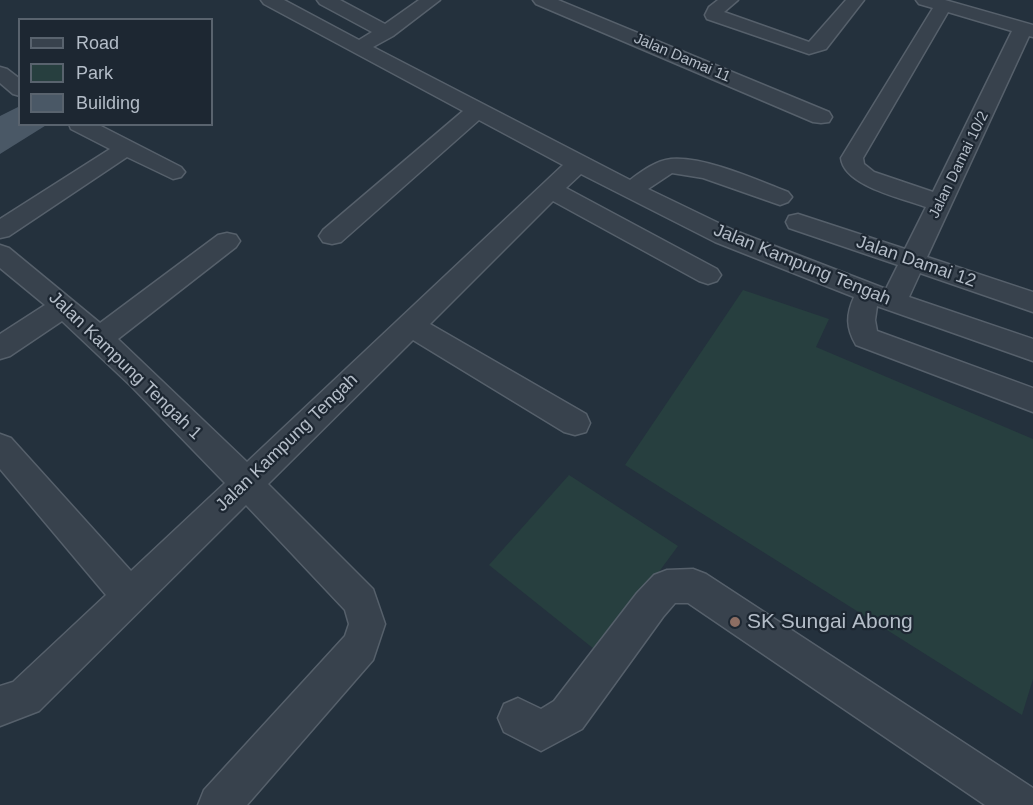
<!DOCTYPE html>
<html>
<head>
<meta charset="utf-8">
<style>
	body { margin:0 }
	#map { position:relative; width:1033px; height:805px; overflow:hidden; background:#24313d; font-family:Helvetica,sans-serif }
	canvas { display:block }
	.legend { position:absolute; left:18px; top:18px; width:195px; height:108px; box-sizing:border-box; background:#1d2732; border:2px solid #59636e; margin:0; padding:8px 10px; list-style:none; font-size:18px; color:#b4bdc8 }
	.legend li { display:flex; align-items:center; gap:12px; height:30px }
	.legend b { width:30px; border:2px solid #59636e }
</style>
</head>
<body>
<div id="map">
<canvas width="1033" height="805"></canvas>
<ul class="legend">
<li><b style="height:8px;background:#38424d"></b>Road</li>
<li><b style="height:16px;background:#273f3f"></b>Park</li>
<li><b style="height:16px;background:#4a5866"></b>Building</li>
</ul>
</div>
<script>
const ctx = document.querySelector('canvas').getContext('2d');
ctx.lineJoin = 'round';
function fill(path, color) { ctx.fillStyle = color; ctx.fill(path, 'evenodd'); }
function stroke(path, color, width, dash) { ctx.strokeStyle = color; ctx.lineWidth = width; ctx.lineCap = dash ? 'butt' : 'round'; ctx.setLineDash(dash || []); ctx.stroke(path); }
function write(font, color, halo, rows, align = 'center') {
  ctx.font = font + ' Helvetica,sans-serif'; ctx.lineWidth = 4.5; ctx.setLineDash([]); ctx.textBaseline = 'middle'; ctx.strokeStyle = halo; ctx.fillStyle = color; for (const [text, x, y, turn = 0] of rows) {
    ctx.save(); ctx.translate(x, y); ctx.rotate((+turn || 0) * Math.PI / 180); ctx.textAlign = isNaN(turn) ? turn : align; if (halo) ctx.strokeText(text, 0, 0); ctx.fillText(text, 0, 0); ctx.restore();
  }
}
fill(new Path2D(`
	M743,290L829,319L816,347L1033,439V679L1022,715L625,465Z
	M569,475L678,546L599,653L489,565Z`), '#273f3f');
fill(new Path2D(`
	M20,106V124H48L0,154V116Z`), '#4a5866');
const minor = new Path2D(`
	M261,0H284L359,40L372,32L320,4L317,0H340L385,24L419,0H440L393,36L373,47L630,180C642,171 655,161 671,159C704,156 757,180 788,192L792,197L788,202L780,205L703,178L672,173L648,189L733,230L886,289L898,265L789,228L786,222L789,216L798,214L905,249L926,207C902,198 844,186 841,158L933,8L919,4L916,0H945L1033,25V37L1029,36L927,257L1033,292V312L920,273L909,297L1033,339V361L877,306L875,320L877,331L1033,388V412L856,345C846,328 846,315 854,297L715,242L581,174L566,188L717,269L721,275L717,281L708,284L699,281L553,201L430,324L586,414L590,423L586,432L575,435L564,432L413,340L268,484L373,589L385,624L373,660L247,805H198L204,790L345,636L349,624L345,610L246,505L39,711L0,726V686L13,682L106,595L0,469V434L11,438L131,571L225,483L131,386L62,321L10,356L0,359V334L45,305L0,268V245L9,248L100,323L218,235L227,233L236,235L240,241L236,247L118,339L247,462L563,165L479,120L341,242L332,244L323,242L319,236L323,230L463,111L264,4ZM948,12L1012,31L933,192L874,172L864,164L863,158Z
	M533,0H558L829,112L832,117L829,122L821,123L813,122L536,4Z
	M718,0H738L724,12L809,42L846,0H864L826,49L809,54L707,19L705,15L709,7Z
	M0,67L7,69L20,79V96L13,94L0,83Z
	M69,124H97L181,167L185,172L181,177L173,179L127,157L9,236L0,238V219L110,149L71,129Z
	M693,569L706,574L1033,788V805H985L688,603H675L663,617L582,729L541,751L504,732L498,718L504,704L518,698L541,709L554,701L637,593L654,575L667,570Z`);
stroke(minor, '#56606b', 3);
fill(minor, '#38424d');
for (const [x, y, r, color] of [
	[735,622,6,"#8d6e63"]
]) { const dot = new Path2D(); dot.arc(x, y, r, 0, 2 * Math.PI); ctx.fillStyle = color; ctx.fill(dot); stroke(dot, '#1d2732', 2); }
write('15px', '#b4bdc8', '#1d2732', [
	["Jalan Damai 11",682,58,23],
	["Jalan Damai 10/2",959,165,-64]
]);
write('18px', '#b4bdc8', '#1d2732', [
	["Jalan Damai 12",916,262,19],
	["Jalan Kampung Tengah",802,265,22],
	["Jalan Kampung Tengah 1",125,366,44],
	["Jalan Kampung Tengah",287,443,-44]
]);
write('21px', '#b4bdc8', '#1d2732', [
	["SK Sungai Abong",747,622]
], 'left');
</script>
</body>
</html>
